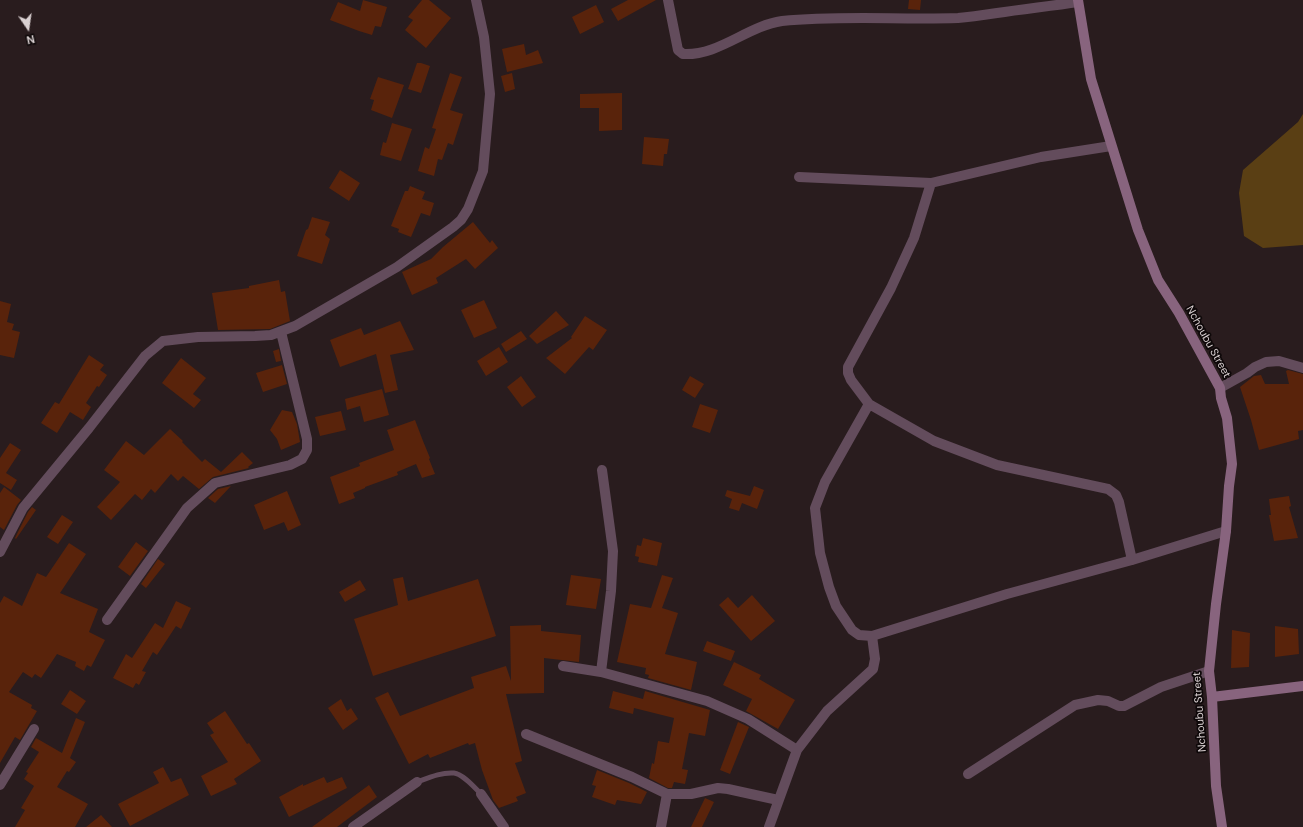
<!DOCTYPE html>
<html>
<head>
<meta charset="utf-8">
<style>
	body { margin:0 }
	#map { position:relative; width:1303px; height:827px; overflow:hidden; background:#291c1e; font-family:"DM Sans",sans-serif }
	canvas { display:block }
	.north { position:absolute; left:8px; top:8px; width:40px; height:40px; -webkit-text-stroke:3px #0e0809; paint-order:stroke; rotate:167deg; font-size:11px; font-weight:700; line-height:16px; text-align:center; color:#dad1d2 }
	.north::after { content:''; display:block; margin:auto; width:14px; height:18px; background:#dad1d2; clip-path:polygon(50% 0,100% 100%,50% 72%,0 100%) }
</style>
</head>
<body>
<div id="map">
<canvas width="1303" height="827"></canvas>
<div class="north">N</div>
</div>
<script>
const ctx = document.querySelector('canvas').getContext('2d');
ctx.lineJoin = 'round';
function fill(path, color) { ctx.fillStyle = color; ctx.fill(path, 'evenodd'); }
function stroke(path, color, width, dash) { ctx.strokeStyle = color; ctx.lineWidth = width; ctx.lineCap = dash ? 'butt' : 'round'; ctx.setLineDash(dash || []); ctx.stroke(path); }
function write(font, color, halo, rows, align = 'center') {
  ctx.font = font + ' "DM Sans",sans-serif'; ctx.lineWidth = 3.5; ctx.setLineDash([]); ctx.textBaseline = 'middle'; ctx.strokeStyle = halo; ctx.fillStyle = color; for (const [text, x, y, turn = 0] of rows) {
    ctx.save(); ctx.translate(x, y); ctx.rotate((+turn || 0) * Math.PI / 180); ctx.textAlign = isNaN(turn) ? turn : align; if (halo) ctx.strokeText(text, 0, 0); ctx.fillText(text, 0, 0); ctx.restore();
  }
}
fill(new Path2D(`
	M1303,114V245L1263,248L1244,236L1239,193L1243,170L1298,122Z`), '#5a3f14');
fill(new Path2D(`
	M363,0L387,7L381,27L375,26L372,35L359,31L330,20L338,2L360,11Z
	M422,0H429L451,18L426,48L405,30L413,20L408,17Z
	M628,0H656L618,21L611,9Z
	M909,0H921L920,10L908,9Z
	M596,5L604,22L580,34L572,17Z
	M524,44L526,55L538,50L543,63L507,72L502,49Z
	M417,63H421L430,66L421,93L408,89Z
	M450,73L462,77L450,110L463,114L453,145L448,143L442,160L438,159L434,176L418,171L425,147L429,149L436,129L432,128Z
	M512,73L515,89L505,92L501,76Z
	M378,77L404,85L392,118L371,110L374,100L370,99Z
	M622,93V130L599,131V108H580V94Z
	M392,123L412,129L401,161L380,155L383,142L386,143Z
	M644,137L669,139L667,154H664L663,166L642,164Z
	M340,170L360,183L349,201L329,188Z
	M410,186L425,192L422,199L434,203L430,216L421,213L411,237L398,232L399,229L391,226L405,191H408Z
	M312,217L330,222L325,235L330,239L322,264L297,256L306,230L308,229Z
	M473,222L490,243L492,240L498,248L475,269L466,259L436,278L438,283L412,295L402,272L431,259L443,247Z
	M279,280L281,292L285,291L290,321L270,329L218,330L212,293L249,288V286Z
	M484,300L497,328L474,338L461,310Z
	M0,301L11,304L7,322L14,324L12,330L20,332L14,358L0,355Z
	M556,311L569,325L537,344L529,336Z
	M585,316L607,330L593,350L589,347L565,374L546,358L572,338L571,337Z
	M400,321L414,350L390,355L398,390L385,393L376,354L340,367L330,340L361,328L364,335Z
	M521,331L527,339L506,352L501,344Z
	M499,347L508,362L486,376L477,361Z
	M279,349L281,361L276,362L273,351Z
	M89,355L104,365L100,370L107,375L99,387L97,386L86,403L91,407L83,420L70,412L57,433L41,423L55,402L59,404Z
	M181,358L206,378L193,394L201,400L194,408L162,383Z
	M282,365L287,384L263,392L256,373Z
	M1288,370L1303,374V430L1298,431L1299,439L1259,450L1251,420L1240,387L1254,376L1261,375L1265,384H1289L1286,371Z
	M521,376L536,397L522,407L507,387Z
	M690,376L704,384L695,398L682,390Z
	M382,389L389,415L364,422L360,406L347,410L345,399Z
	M700,404L718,410L710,433L692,427Z
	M282,410L292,412L297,424L300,442L281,450L277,439L270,430Z
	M341,411L346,430L320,436L315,417Z
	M415,420L423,441L430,458L429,459L435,474L422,478L416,464L397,472L398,475L365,487V488L353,493L355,498L339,504L330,477L360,466L359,463L394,450L387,430Z
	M170,429L183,441L182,442L202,462L205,459L221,472L242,452L253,463L248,467L249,468L213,477L199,489L183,476L178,481L171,474L155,493L151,489L142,500L135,494L111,520L97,507L120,482L104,470L126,441L144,455Z
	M10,443L21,450L6,473L17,480L11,490L0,483V458Z
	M231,486L215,503L208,498L218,489Z
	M754,486L764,490L757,509L742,503L739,511L729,508L732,499L725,496L727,490L750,496Z
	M4,487L21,500L17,505L4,530L0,527V493Z
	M287,491L301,525L288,531L284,522L264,530L254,505Z
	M1289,496L1291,506L1289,507L1298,538L1274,541L1269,515H1271L1269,499Z
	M32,507L36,510L16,539L15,538L28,512Z
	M62,515L73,522L58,544L47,537Z
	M643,538L662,543L657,566L638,562L639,557L635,556L637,545L641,546Z
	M136,542L148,551L130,576L118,567Z
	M69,543L86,554L60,593L98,609L89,632L105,640L91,667L87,665L84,671L75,666L76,662L57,654L41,678L35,674L32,678L23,672L9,692L32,705L31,708L37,711L20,740L15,737L0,763V603L4,596L22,606L37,573L46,577Z
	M158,559L165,564L146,588L141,584Z
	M571,575L601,579L596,609L566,605Z
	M662,575L673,578L662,608L678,613L665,654L697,662L691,690L648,678L649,675L645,674L646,668L617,662L630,604L651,608Z
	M403,577L408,601L478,579L496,636L373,676L354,619L398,605L393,579Z
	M360,580L366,590L345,602L339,592Z
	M752,595L775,621L751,641L719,605L728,597L738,608Z
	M176,601L191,608L181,629L176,626L157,655L153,652L142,671L146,672L139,685L136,683L133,688L113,678L126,654L132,658L155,623L163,628Z
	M541,625V631L581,635L579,662L544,658V693L506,694L522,761L515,763L526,793L516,797L518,801L499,808L493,800L482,770L475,743L469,745L468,743L430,758L428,754L409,764L375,698L388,692L400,716L474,688L471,677L506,666L511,681L510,626Z
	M1275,626L1298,629L1299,654L1275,657Z
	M1232,630L1250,633L1249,667L1231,668Z
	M707,641L735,651L731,661L703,651Z
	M734,662L761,675L759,679L795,700L778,729L746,711L752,699L723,685Z
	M70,690L86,701L77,714L61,704Z
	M613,691L643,699L645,691L710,710L705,736L689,733L682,769L688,770L685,784L674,782L672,788H668L649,778L652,763L654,764L658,741L669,743L674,718L634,708L633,714L609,708Z
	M341,699L347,711L351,708L358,719L343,730L328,708Z
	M225,711L247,744L249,743L261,761L234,779L237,784L211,796L201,776L228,762L210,735L214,733L207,723Z
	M76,718L85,722L70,758L76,762L69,772L67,771L57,787L88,804L75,827H15L25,810L21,808L34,786L24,779L28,773L26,772L39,752L31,747L36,738L62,753Z
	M738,722L749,727L730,774L720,770Z
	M163,767L171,782L181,778L189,795L130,826L118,804L159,783L153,772Z
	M597,770L629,783L647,792L641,804L617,800L615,805L592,797L596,786L592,785Z
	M324,777L327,783L342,777L347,788L289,817L279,797L303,784V786Z
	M369,785L377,797L337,827H312Z
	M705,798L714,802L702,827H691Z
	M101,815L112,827H86Z`), '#59230b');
stroke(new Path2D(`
	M417,782C428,778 441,772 454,773C463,774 475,788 481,794`), '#634c5c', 5);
stroke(new Path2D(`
	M668,0L678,50L683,54C719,56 747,26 782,21C841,15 899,20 958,18C971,17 984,15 997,13C1024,9 1051,6 1078,2
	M1111,146L1041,157L931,183L914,238L891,288L848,367V373L851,380L869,404L934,441L997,465L1108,489L1116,495L1119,502L1132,560
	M799,177L931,183
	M1220,388L1247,373L1255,367L1266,362L1279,361L1303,368
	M869,404L825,482L815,508L820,553L829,587L836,606L852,630L859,635L872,636L1007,594L1132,560L1226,531
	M0,552L23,508L89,428L145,356L163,341L198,337L255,336L271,335L295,326L397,267L453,227L461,220L468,209L483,171L490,94L484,37L476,0
	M107,620L187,508L215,483L290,465L302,459L307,450V439L281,332
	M563,666L601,672L707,701L748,719L797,750
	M601,672L611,591L613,551L602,470
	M526,734L632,777L667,794H691L718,788L728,789L778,800
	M968,774L1075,705L1098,700L1108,701L1119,706H1124L1161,687L1209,671
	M0,785L34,729
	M481,794L504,827
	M353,827L417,782
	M661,827L667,794
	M769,827L797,750L827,711L873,669L875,659L872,636`), '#634c5c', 10);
stroke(new Path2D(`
	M1078,0L1091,79L1138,230L1158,280L1179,313L1220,388L1221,398L1227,418L1232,464L1229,486L1226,531L1216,604L1209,671L1212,697L1216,786L1222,827
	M1212,697L1303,686`), '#88647e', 10);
write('11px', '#dad1d2', '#0e0809', [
	["Nchoubu Street",1208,342,61],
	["Nchoubu Street",1200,712,-94]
]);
</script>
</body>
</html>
